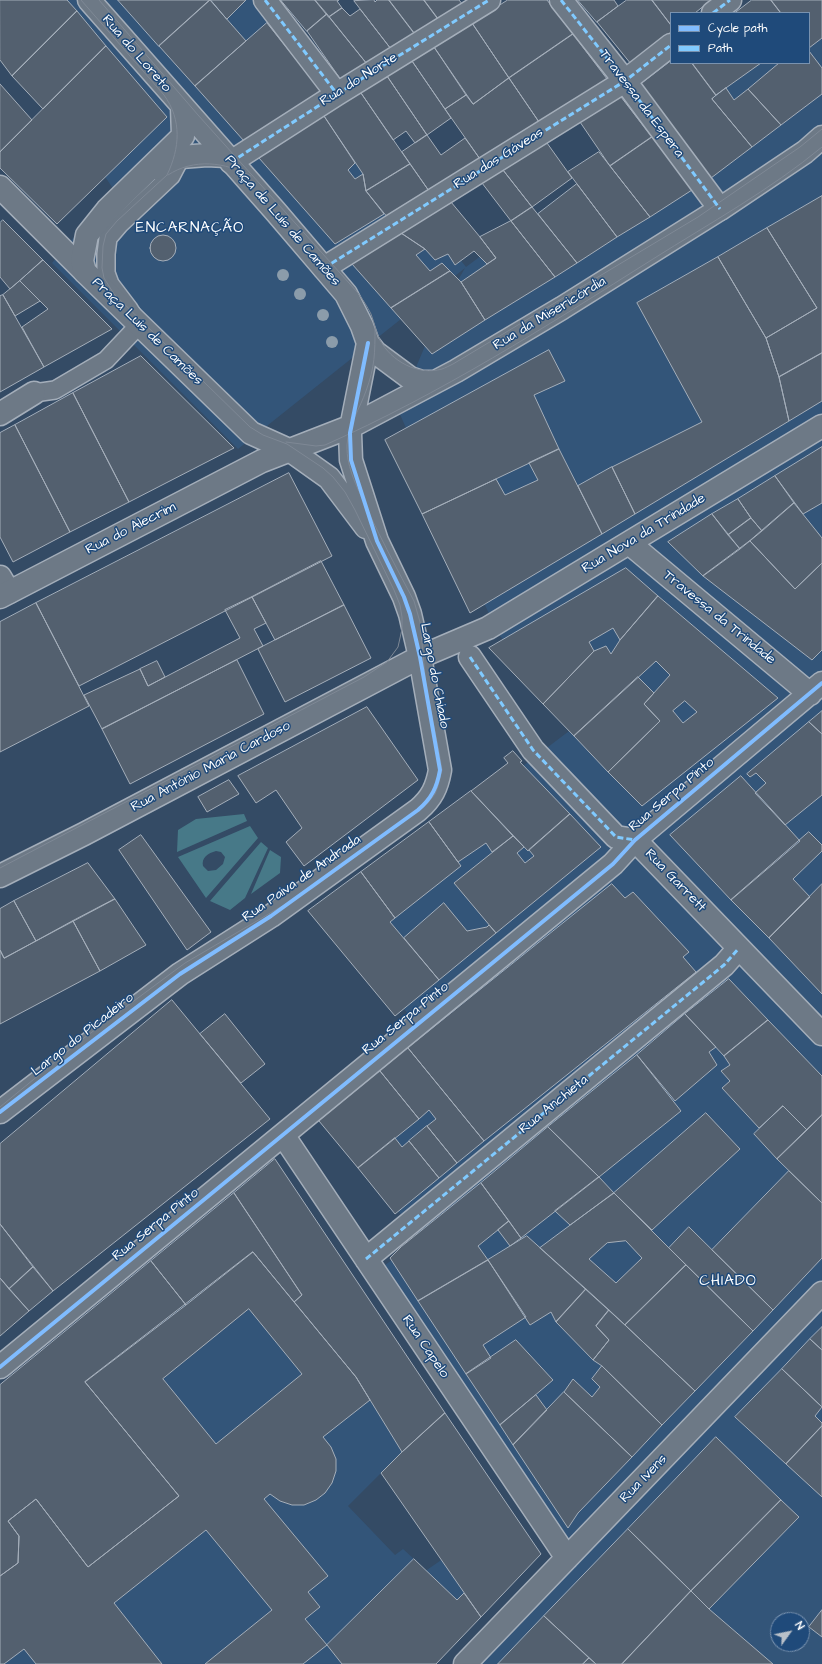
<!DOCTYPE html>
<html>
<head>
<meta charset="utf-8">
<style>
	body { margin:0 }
	#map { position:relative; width:822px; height:1664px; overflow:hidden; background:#344b65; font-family:"Architects Daughter",sans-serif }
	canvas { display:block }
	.legend { position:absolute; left:670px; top:12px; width:140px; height:52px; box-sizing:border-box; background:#1f4a7a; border:1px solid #7992af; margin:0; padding:5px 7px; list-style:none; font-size:12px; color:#fff }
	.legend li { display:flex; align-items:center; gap:8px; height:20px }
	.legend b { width:20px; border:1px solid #7992af }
	.north { position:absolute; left:770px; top:1612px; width:40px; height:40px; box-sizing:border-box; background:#1f4a7a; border:1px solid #7992af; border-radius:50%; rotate:57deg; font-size:11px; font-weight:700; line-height:16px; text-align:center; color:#fff }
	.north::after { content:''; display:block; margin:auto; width:14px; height:18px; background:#b8c0c9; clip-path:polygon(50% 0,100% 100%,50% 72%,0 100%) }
</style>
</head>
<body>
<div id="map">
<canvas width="822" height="1664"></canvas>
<ul class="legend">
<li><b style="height:5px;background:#80bcff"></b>Cycle path</li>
<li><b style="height:5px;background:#80caff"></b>Path</li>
</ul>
<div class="north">N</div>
</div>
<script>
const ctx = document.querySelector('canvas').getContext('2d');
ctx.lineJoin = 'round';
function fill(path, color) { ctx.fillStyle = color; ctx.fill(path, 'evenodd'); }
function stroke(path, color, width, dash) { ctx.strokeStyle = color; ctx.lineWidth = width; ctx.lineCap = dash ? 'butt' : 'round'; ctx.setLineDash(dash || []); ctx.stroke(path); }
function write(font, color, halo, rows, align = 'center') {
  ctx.font = font + ' "Architects Daughter",sans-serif'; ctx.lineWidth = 3; ctx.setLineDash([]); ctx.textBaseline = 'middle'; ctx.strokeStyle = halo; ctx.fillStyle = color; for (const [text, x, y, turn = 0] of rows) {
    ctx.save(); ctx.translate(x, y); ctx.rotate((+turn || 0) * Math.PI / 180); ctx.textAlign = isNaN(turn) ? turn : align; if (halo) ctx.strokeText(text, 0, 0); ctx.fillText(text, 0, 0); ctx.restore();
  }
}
fill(new Path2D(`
	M0,0H255L466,267L739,63H809V13L822,0V1664H467L575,1559L385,1265L421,1239L327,1123L426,1037L329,913L581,722L498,634L398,410L438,315L465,268L238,449L52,263L114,190L0,21ZM778,1620H802V1644H778Z
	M253,1252L356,1377L402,1452L348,1506L395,1555L403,1549L414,1559L345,1627L480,1533L513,1579L393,1664H0L85,1382Z`), '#335579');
fill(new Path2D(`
	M244,814L247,821L177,852L178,830L196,819Z
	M250,826L258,838L206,898L178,857ZM216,851L221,852L225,857L223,864L216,870L208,871L203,866C201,858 208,853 216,851Z
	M261,842L268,848L245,898L230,910L210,901Z
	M270,850L281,857L280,873L251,894Z`), '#477988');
const building = new Path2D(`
	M0,0H67L77,11L12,76L0,60Z
	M118,0H210L159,46Z
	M210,0L246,41L195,86L159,46Z
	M211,0H246L227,19Z
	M281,0H315L327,14L307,31Z
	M315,0H339L337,1L342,8L329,17Z
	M374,0L375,2L377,0H389L415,34L391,49L354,1Z
	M389,0H424L439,20L415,34Z
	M424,0H459L463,5L439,20Z
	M508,0H547L573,34L509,78L472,23Z
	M578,0H614L618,6L597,22Z
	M627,0H652L671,25V32L631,64L597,22Z
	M652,0H711L695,13H671V25Z
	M752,0H771L781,13H735Z
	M771,0H822V38L809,48V13H781Z
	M342,8L350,16L360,9L391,49L367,64L329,17Z
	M77,11L106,46L43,109L12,76Z
	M327,14L367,64L341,80L307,31Z
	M267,23L322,92L244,141L195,86Z
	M472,23L509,78L473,104L434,47Z
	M573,34L607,79L539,122L509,78Z
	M106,46L167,117L57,224L0,168V152Z
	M434,47L466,95L445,109L412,61Z
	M809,51L822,68V94L781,125L748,89L779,63H809Z
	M412,61L451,118L427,135L387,76Z
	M671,61V63H692L716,95L712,99L752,147L711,178L641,84Z
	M692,63H761L716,95Z
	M387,76L427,135L415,143L406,131L393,140L361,93Z
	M509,78L539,122L480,159L445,109L466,95L473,104Z
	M0,84L32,120L0,152Z
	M726,88L734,100L748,89L781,125L752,147L712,99Z
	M361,93L410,164L366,191L363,174L324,116Z
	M621,97L652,137L610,166L580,122Z
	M324,116L355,163L348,170L355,179L363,174L366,191L384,214L335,244L259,158Z
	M427,135L441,155L465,138L480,159L429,191L402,152Z
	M652,137L692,190L650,217L610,166Z
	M547,143L572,178L532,207L503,170Z
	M599,152L650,217L617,237L568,172Z
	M410,164L429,191L388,218L366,191Z
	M503,170L532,207L511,221L482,183Z
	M577,184L617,237L577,263L538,214Z
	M822,196V353L779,377L766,338L817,308L767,228Z
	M451,202L480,237L496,258L487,264L474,251L455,265L448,254L435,260L425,249L401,233Z
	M532,207L577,263L555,277L511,221Z
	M3,220L43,260L10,289L0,277V223Z
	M511,221L555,277L485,320L461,282L496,258L480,237Z
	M767,228L817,308L766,338L718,257Z
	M401,233L425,249L416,255L430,271L442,263L450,271L391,308L352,264Z
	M150 248a13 13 0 1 1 26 0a13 13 0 1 1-26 0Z
	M718,257L766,338L779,377L789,421L635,514L612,467L702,422L637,303Z
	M43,260L112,329L44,367L22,327L48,309L20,281Z
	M450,271L461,282L485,320L432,354L391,308Z
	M20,281L40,301L15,316L3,295Z
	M3,295L44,367L0,392V296Z
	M549,350L565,381L534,395L559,449L422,514L385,440Z
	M822,353V401L789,421L779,377Z
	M141,356L234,448L129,502L73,393Z
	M73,393L129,502L70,532L15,425Z
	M15,425L70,532L13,562L0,537V433Z
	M822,447V503L803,514L775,476Z
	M559,449L602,534L470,613L422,514L496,479L505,495L538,480L529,463Z
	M612,467L635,514L602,534L578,486Z
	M289,473L332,556L79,686L36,603Z
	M775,476L794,503L762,531L751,518L738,499Z
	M738,499L751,518L728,535L712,514Z
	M794,503L822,538V563L795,589L750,541Z
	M712,514L740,549L703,576L668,542Z
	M751,518L762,531L740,549L728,535Z
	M750,541L795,589L822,563V650L812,660L703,576Z
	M321,561L344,605L275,640L252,597Z
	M626,568L658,596L620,640L613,628L589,642L594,651L543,704L489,648Z
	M658,596L778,698L642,806L608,772L660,721L644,704L670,675L656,661L574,736L543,704L594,651L606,646L611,654L620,640ZM685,701L697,712L683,723L673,711Z
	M252,597L266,623L254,629L263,646L102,729L84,695L140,669L148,686L240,638L225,610Z
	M36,603L89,706L0,752V622Z
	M344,605L371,658L285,702L258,649Z
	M237,660L264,714L130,784L102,729Z
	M157,661L165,677L148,686L140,669Z
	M638,677L654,693L644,704L660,721L608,772L574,736Z
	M367,707L418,780L304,866L286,842L302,828L276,790L256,803L238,776Z
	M822,711V734L809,722Z
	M809,722L822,734V795L785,825L755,793L766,783L756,773L750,777L747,774Z
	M513,751L522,761L520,762L570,814L528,851L471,791L508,763L504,758Z
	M741,776L800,841L731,900L670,835Z
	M229,780L239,794L207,812L198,797Z
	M471,791L513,836L492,852L486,843L458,862L429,822Z
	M570,814L601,847L496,933L454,883L513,836L524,847L517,853L525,863L534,856L529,850Z
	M429,822L461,866L395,918L361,872Z
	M809,832L822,845V851L793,879L810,897L769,938L731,900Z
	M141,835L211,932L187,950L119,850Z
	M88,863L115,899L36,941L14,901Z
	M361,872L395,918L390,922L439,980L395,1016L308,911Z
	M612,884L625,898L633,892L689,952L683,957L696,972L484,1141L408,1048Z
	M822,884V994L769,938Z
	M115,899L146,945L100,971L73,921Z
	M14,901L36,941L4,958L0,950V909Z
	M444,903L467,931L487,927L489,925L496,933L439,980L404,938Z
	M73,921L100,971L0,1024V950L4,958Z
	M729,979L768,1020L724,1056L685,1014Z
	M172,1000L270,1119L53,1291L0,1224V1144Z
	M225,1014L265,1064L241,1083L200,1034Z
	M685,1014L716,1047L709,1052L717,1065L675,1101L637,1055Z
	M768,1020L822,1076V1115L807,1130L783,1106L759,1128L722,1088L730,1081L721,1071L730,1065L724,1056Z
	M408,1048L484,1141L457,1163L427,1126L436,1119L429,1110L419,1119L380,1071Z
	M637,1055L681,1111L599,1177L548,1127Z
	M380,1071L419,1119L358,1168L319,1121Z
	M783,1106L807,1130L777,1159L754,1134Z
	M706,1113L740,1149L652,1230L614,1193Z
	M822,1115V1203L777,1159Z
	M427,1126L457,1163L439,1178L409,1141Z
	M548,1127L599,1177L521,1238L481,1183Z
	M395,1138L402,1147L409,1141L439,1178L395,1214L358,1168Z
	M275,1159L445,1413L402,1452L356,1377L294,1302L302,1295L234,1193Z
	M789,1171L822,1203V1258L773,1310L712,1250Z
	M599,1177L614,1193L570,1225L555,1211Z
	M481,1183L509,1221L478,1246L488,1260L418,1301L390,1258L401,1247Z
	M234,1193L302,1295L294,1302L253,1252L186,1305L151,1261Z
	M614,1193L686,1265L625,1325L540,1248ZM626,1241L642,1258L616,1283L589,1259L607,1243Z
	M509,1221L521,1238L510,1246L498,1230Z
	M0,1224L33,1267L9,1289L0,1278Z
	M689,1227L773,1310L753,1331L669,1248Z
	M527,1236L586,1289L556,1322L551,1312L530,1325L488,1260Z
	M253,1252L356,1377L370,1400L323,1437L331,1447L336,1459V1471L332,1483L325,1493L316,1500L304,1505H292L280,1501L270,1494L264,1499L328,1576L308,1592L320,1607L305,1619L327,1645L303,1664H205L272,1610L206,1530L114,1603L162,1664H36L24,1649L4,1664H0V1576L18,1563L19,1536L8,1521L36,1499L88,1567L179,1496L85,1382ZM249,1309L302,1374L216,1444L163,1379Z
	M488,1260L526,1317L483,1345L491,1358L466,1374L418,1301Z
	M151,1261L186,1305L85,1382L179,1496L88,1567L36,1499L8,1521L19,1536L18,1563L0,1576V1385Z
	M686,1265L753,1331L695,1391L625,1325Z
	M33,1267L53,1291L29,1311L9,1289Z
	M0,1278L29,1311L0,1336Z
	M586,1289L609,1310L596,1326L609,1340L593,1360L556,1322Z
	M609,1310L695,1391L662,1425L602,1366L593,1360L609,1340L596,1326Z
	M822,1327V1350L810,1339Z
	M810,1339L822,1350V1407L782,1369Z
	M516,1340L553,1380L500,1425L466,1374Z
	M602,1366L662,1425L632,1457L564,1392L573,1379L592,1397L600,1387L592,1379Z
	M782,1369L822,1407L815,1416L822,1423V1426L786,1464L735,1417Z
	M564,1392L632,1457L578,1513L568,1528L513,1445Z
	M536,1395L547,1410L513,1445L500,1425Z
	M445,1413L541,1554L481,1617L381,1473L402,1452Z
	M822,1426V1497L786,1464Z
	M716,1437L781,1500L691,1591L628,1529Z
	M781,1500L799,1517L709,1609L691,1591Z
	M628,1529L691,1591L622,1664H596L544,1616Z
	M414,1559L457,1600L464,1593L481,1617L436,1664H342L327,1645Z
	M691,1591L709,1609L773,1664H622Z
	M822,1610V1637L809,1627Z
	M544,1616L589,1658L583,1664H498Z
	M589,1658L596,1664H583Z`);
fill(building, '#53606f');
stroke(building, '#a4aeba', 1);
const lane = new Path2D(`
	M34,393L55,390L106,360L139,325L129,309L110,284L106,273V254L108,238L120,224L171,176L181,157V152`);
const street = new Path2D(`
	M265,0L337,94
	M561,0L625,81L720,209
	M713,13L730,0
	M231,162L337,94L489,0
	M0,187L85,272
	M324,268L625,81L671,45
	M0,414L34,393
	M629,543L810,694
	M0,577L9,592
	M420,657L488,628L822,426
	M470,657L533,750L616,837L635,840L822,1034
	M283,1135L567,1558
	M366,1259L724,965L739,948
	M0,1367L613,864L635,840L822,683
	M465,1664L822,1293`);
const secondary = new Path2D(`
	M89,0L276,212L346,294L362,326L368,343L375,352L410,378L422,382H435
	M182,107L183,136L107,210L87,235L82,261L85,272L251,433L291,451L329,478L366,527
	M155,168L181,157L207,155L226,156
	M0,597L262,461L352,426L456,371L562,308L720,209L805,152L822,137
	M0,876L84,834L420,657
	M0,1112L180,974L271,916L418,810C432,798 437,787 440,770L420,657L410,614L404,597L377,541L351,460L350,433L368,343`);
stroke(lane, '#a4aeba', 20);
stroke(street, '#a4aeba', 25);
stroke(secondary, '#a4aeba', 25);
stroke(lane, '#6d7986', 17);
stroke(street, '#6d7986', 22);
stroke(secondary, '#6d7986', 22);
stroke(new Path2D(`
	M99,0L198,115L358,293C363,300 367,306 371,314C374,322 376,332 380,340C391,361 418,376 442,369C445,368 449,366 453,364L698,217L800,147L822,129
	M168,175C194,158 225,162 251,176
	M286,442L316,446L325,445C440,394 547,326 653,259C710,223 770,190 822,147
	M0,868L364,677L387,662L398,647L402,629V617L400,605L394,590L355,510L345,492L333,477L323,468L287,444L263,435L250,427L114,294L104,278L102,268L103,246L106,234L117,221L167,175C180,148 182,120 164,95L81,0
	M0,1107L84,1038L185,963L313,888L427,804L435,794L438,786L442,770L439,752L426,686L420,622L414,601C398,571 382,541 368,511C359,491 346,468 347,445C348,426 360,408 366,391C375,366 375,353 375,328`), '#7e8895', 1);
stroke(new Path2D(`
	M265,0L337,94
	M561,0L625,81L720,209
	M713,13L730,0
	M231,162L337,94L489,0
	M324,268L625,81L671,45
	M470,657L533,750L616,837L635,840
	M366,1259L724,965L739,948`), '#80caff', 3, [6, 3]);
stroke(new Path2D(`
	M0,1112L180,974L271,916L418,810C432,798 437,787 440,770L420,657L410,614L404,597L377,541L351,460L350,433L368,343
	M0,1367L613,864L635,840L822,683`), '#80bcff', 4);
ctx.fillStyle = '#8b9caa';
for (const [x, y] of [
	[283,275],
	[300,294],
	[323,315],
	[332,342]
]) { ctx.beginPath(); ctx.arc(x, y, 6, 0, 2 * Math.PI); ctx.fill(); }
write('14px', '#fff', '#1f4a7a', [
	["Rua do Loreto",136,54,49],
	["Rua do Norte",359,80,-32],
	["Travessa da Espera",641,104,53],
	["Rua das Gáveas",499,159,-32],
	["Praça de Luís de Camões",282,221,49],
	["Rua da Misericórdia",550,314,-31],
	["Praça Luís de Camões",147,332,44],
	["Rua do Alecrim",131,529,-27],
	["Rua Nova da Trindade",644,534,-31],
	["Travessa da Trindade",719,618,39],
	["Largo do Chiado",434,676,79],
	["Rua António Maria Cardoso",211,767,-28],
	["Rua Serpa Pinto",672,795,-40],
	["Rua Paiva de Andrada",302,879,-35],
	["Rua Garrett",675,881,46],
	["Rua Serpa Pinto",406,1019,-39],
	["Largo do Picadeiro",83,1035,-38],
	["Rua Anchieta",554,1105,-39],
	["Rua Serpa Pinto",156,1225,-39],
	["Rua Capelo",425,1347,56],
	["Rua Ivens",644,1479,-46]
]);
ctx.letterSpacing = '1px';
write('15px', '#fff', '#1f4a7a', [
	["ENCARNAÇÃO",190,229],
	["CHIADO",728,1282]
]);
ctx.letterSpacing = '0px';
</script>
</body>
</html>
